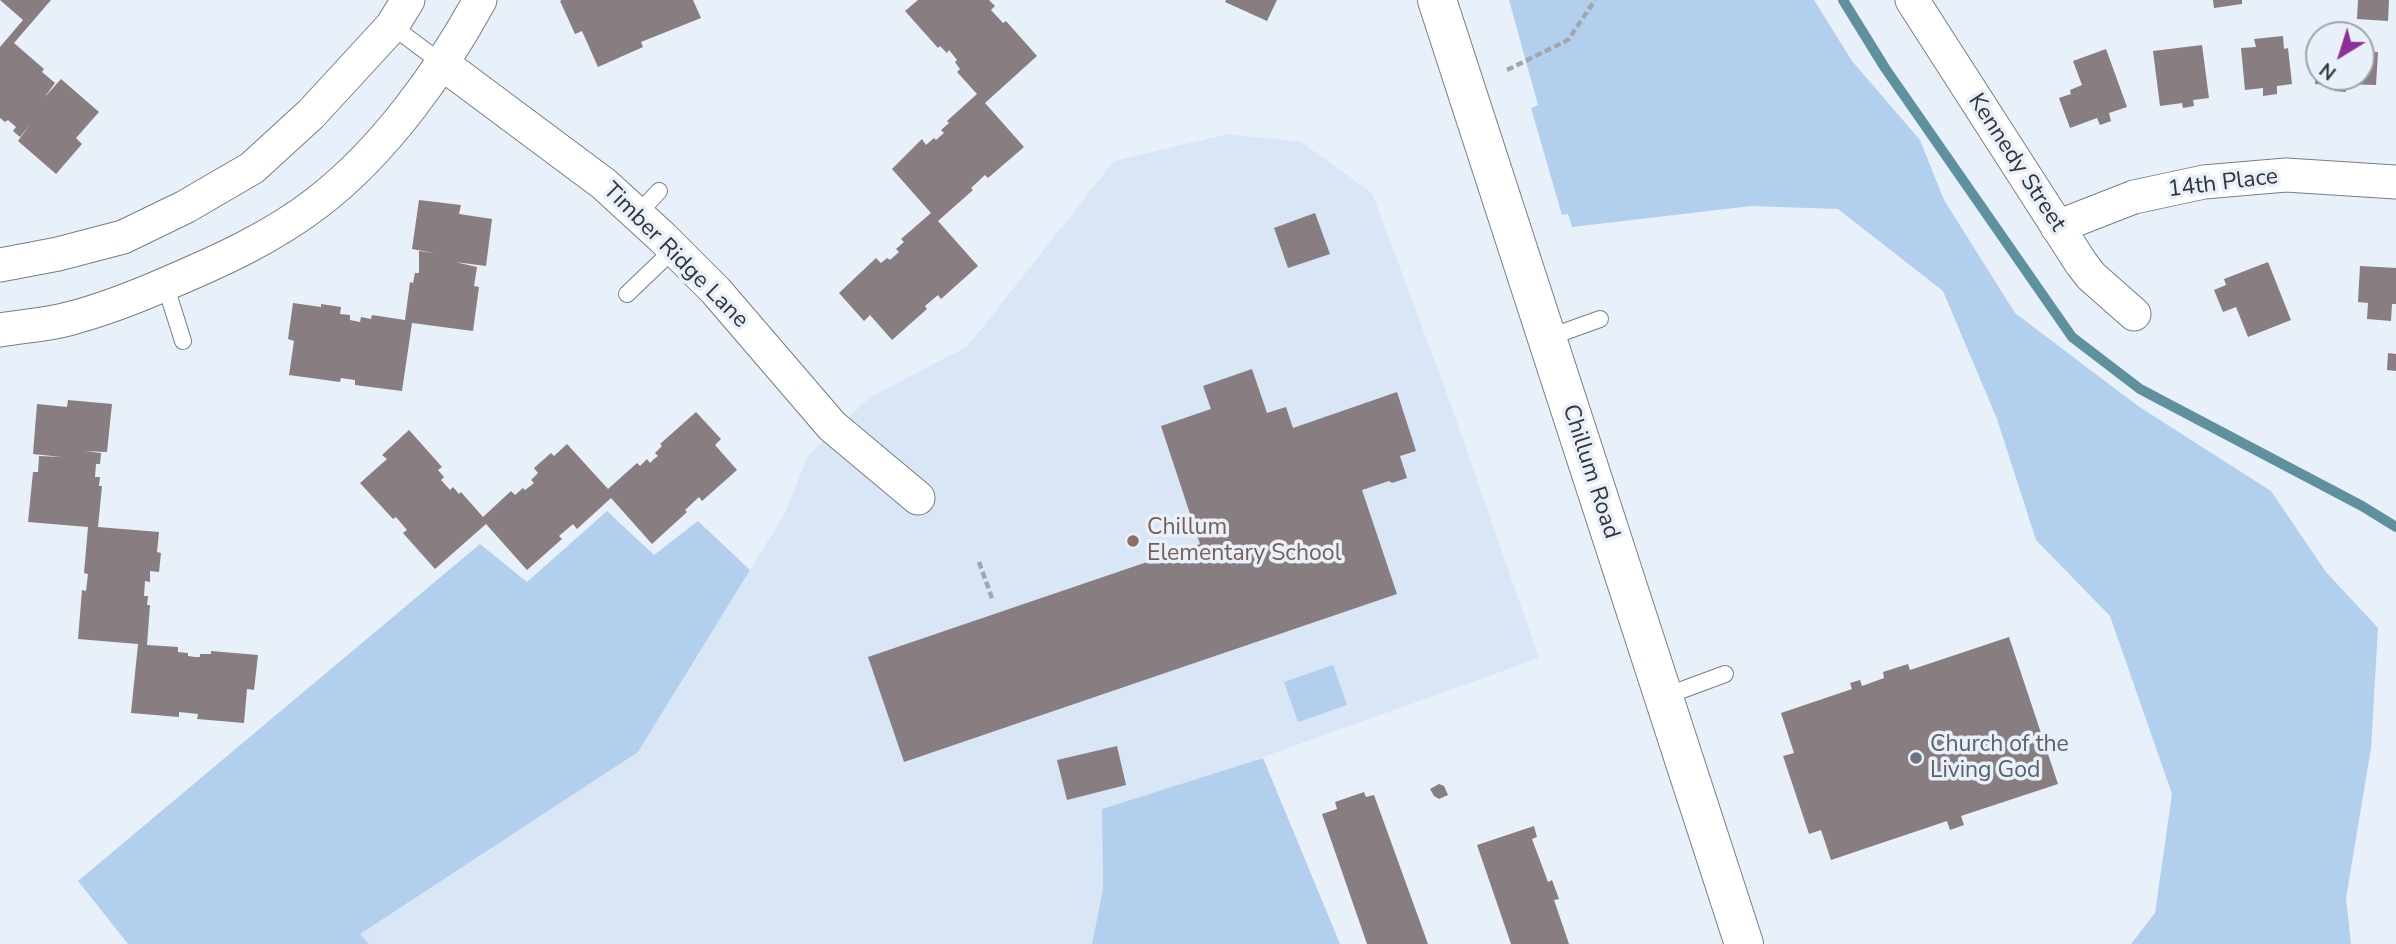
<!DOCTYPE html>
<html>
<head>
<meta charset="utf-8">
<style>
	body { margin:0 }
	#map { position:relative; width:2396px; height:944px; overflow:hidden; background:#e8f0f9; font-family:"Nunito Sans",sans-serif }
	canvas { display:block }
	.north { position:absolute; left:2305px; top:21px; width:70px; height:70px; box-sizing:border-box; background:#e8f0f9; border:2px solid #9fa5ac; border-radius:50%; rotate:218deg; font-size:19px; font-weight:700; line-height:28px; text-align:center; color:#323538 }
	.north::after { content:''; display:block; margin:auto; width:24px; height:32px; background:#8e2e96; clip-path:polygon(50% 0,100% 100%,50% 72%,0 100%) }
</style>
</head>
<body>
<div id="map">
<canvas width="2396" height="944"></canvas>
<div class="north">N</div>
</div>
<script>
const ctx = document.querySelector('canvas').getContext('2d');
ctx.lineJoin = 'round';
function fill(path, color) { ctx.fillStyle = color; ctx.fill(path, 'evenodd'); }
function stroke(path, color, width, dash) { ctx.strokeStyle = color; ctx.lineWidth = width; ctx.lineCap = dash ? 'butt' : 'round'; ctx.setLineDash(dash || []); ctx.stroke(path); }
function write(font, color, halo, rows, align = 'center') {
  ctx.font = font + ' "Nunito Sans",sans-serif'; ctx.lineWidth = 7; ctx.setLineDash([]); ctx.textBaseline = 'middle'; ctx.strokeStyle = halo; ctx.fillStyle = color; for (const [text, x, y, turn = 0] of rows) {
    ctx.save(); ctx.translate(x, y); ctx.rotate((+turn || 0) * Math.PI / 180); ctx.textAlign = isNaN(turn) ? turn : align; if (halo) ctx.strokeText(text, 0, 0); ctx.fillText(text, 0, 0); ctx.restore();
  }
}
fill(new Path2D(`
	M1228,134L1301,142L1372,193L1447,394L1539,658L1235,767L1102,809L1103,889L1092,944H369L359,934L638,752L785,513L808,456L870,397L967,347L1114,161Z`), '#d9e6f5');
fill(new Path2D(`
	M1509,0H1814L1852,61L1920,140L1944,200L2015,313L2138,406L2271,491L2326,572L2378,628L2371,748L2346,898L2351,944H2131L2155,913L2172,794L2110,616L2036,540L1997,419L1943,291L1838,209L1751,206L1572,227L1568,214L1562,215L1531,108L1538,105Z
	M607,511L654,555L698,521L750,570L638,752L360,934L369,944H128L78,881L480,544L527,582Z
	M1333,665L1347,705L1298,722L1284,682Z
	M1263,758L1340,944H1092L1103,889L1102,809Z`), '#b2cfee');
stroke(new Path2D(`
	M1843,0L1885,68L2072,337L2140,389L2362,506L2396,527`), '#5e909e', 10);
fill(new Path2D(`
	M0,0H51L14,43L44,69L42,72L55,83L44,98L61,79L99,112L76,138L82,144L56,174L18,141L31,123L20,137L13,131L16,127L8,120L5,122L0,118V47L23,20Z
	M562,0H693L701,18L641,42L643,47L598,67L582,31L575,34L560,1Z
	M918,0H989L995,6L991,10L1003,23L1006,21L1037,56L985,103L1024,147L988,178L985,175L971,188L973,190L938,221L978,266L941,299L938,295L925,306L927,309L892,340L870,315L864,321L839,293L876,258L881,263L887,258L890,260L899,252L896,249L904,242L901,239L931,213L892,169L922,139L926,145L934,138L936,140L944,133L941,130L949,123L947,121L977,94L957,72L960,69L955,62L957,60L949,50L947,53L940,46L938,48L905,11Z
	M1226,0H1277L1267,21L1225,2Z
	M2213,0H2242V4L2214,8Z
	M2358,0H2389L2388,21L2357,19Z
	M2283,36L2284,49L2288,48L2292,84L2277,86V94L2263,96V88L2245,90L2241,48L2256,47L2254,39Z
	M2202,45L2209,98L2193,100L2194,106L2183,108L2182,103L2160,106L2153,51Z
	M2106,49L2127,107L2109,113L2111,121L2100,125L2097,118L2070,128L2059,98L2071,94L2070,90L2082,85L2073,61Z
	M2361,49H2365V52H2378L2376,85L2346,84V92L2334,91V85L2315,84L2317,56H2319V77H2361Z
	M419,200L461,205L459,214L492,219L486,266L455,262L477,267L474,286L479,287L473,331L412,323L402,391L355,385V380L341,378L340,382L289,375L294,341L288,339L293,303L321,307V304L341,307L340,314L350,315V320L360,322L361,317L371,319L372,315L405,320L410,282L413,283L415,273H419V251L434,253L412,249Z
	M1315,213L1330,254L1288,268L1274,228Z
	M2268,262L2291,320L2248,337L2236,307L2223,312L2214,290L2226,285L2224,279Z
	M2360,266L2396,268V304H2392L2391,321L2367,319L2368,303L2358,302Z
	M2388,353L2396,354V371L2387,370Z
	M1252,369L1267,413L1286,407L1293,428L1397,392L1416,451L1400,456L1407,478L1392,483L1389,481L1362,490L1397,594L904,762L868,657L1200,544L1161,426L1211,409L1203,386Z
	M68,400L112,404L107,452L84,451L101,453L100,464H96L95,477H100L99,486H102L98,527L159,532L157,552L161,553L159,572L150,571V582L145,581L144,596H148L147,605H150L147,645L178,647V652L188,653V656L195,657H200V654H211V651L258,655L254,690L247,689L244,723L197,719L198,714L179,712V717L131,713L138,644L78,639L82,590L86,591L88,574L84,573L88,527L28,522L33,472H38L39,456L62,457L33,454L37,404L67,407Z
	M696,412L721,439L715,445L737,470L702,501L699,497L685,510L687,512L652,544L611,498L577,529L573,524L559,536L562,539L527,570L486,524L435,569L403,533L407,530L396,517L393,519L360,483L387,459L382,455L409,430L442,467L438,470L444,477L441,480L450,490L453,487L459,494L461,492L483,517L511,491L515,495L523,488L525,490L529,487L534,483L531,480L538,473L534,468L551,453L554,456L567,444L608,489L637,463L640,466L647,459L650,463L654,459L658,456L655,453L662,446L660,444Z
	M2009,637L2058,784L1961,816L1964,825L1950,830L1947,821L1831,860L1821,830L1809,834L1783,756L1794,753L1781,713L1852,689L1850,683L1860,680L1862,686L1884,678L1883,672L1908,664L1910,670Z
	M1117,746L1126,785L1067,800L1057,760Z
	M1439,784L1444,786L1448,795L1439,799L1434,796L1430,789Z
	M1364,792L1366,797L1374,795L1428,944H1367L1322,814L1337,809L1335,802Z
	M1534,826L1537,837L1532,839L1548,882L1552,880L1559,899L1554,900L1569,944H1511L1477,845Z`), '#887d81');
const service = new Path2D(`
	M392,26L443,64
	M637,215L659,191
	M165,284L183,341
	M627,294L674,249
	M1547,338L1600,319
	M1663,697L1725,674`);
const minor = new Path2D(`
	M1912,0L2081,263L2091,276L2134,314
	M443,64L604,184L663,238L716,291L832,426L918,498
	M2057,227L2134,197L2204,182L2286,175L2396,182
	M0,265L58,254L123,237L185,207L252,168L311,114L392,26L408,0
	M0,330C23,326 46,325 68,319C103,310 136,297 168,283C220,261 273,237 318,202C384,151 440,73 480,0`);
const secondary = new Path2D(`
	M1437,0L1744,944`);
stroke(service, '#777e85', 18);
stroke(minor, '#777e85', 35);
stroke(secondary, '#777e85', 40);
stroke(new Path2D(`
	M1507,70L1568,40L1595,0
	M979,562L993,601`), '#a1a7ad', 4.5, [7, 3.5]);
stroke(service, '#fff', 16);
stroke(minor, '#fff', 33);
stroke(secondary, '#fff', 38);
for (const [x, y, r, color] of [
	[1133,541,7,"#8d6e63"],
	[1916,758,7,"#6b7280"]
]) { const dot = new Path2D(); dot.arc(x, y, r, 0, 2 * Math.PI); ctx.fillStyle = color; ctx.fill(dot); stroke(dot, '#e8f0f9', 2.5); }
write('23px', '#323538', '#e8f0f9', [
	["Kennedy Street",2016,163,57],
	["14th Place",2223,184,-7],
	["Timber Ridge Lane",675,256,45],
	["Chillum Road",1590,472,72]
]);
write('23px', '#785e54', '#e8f0f9', [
	["Chillum",1147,528],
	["Elementary School",1147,554]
], 'left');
write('23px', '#5b616d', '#e8f0f9', [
	["Church of the",1930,745],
	["Living God",1930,771]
], 'left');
</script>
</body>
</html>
